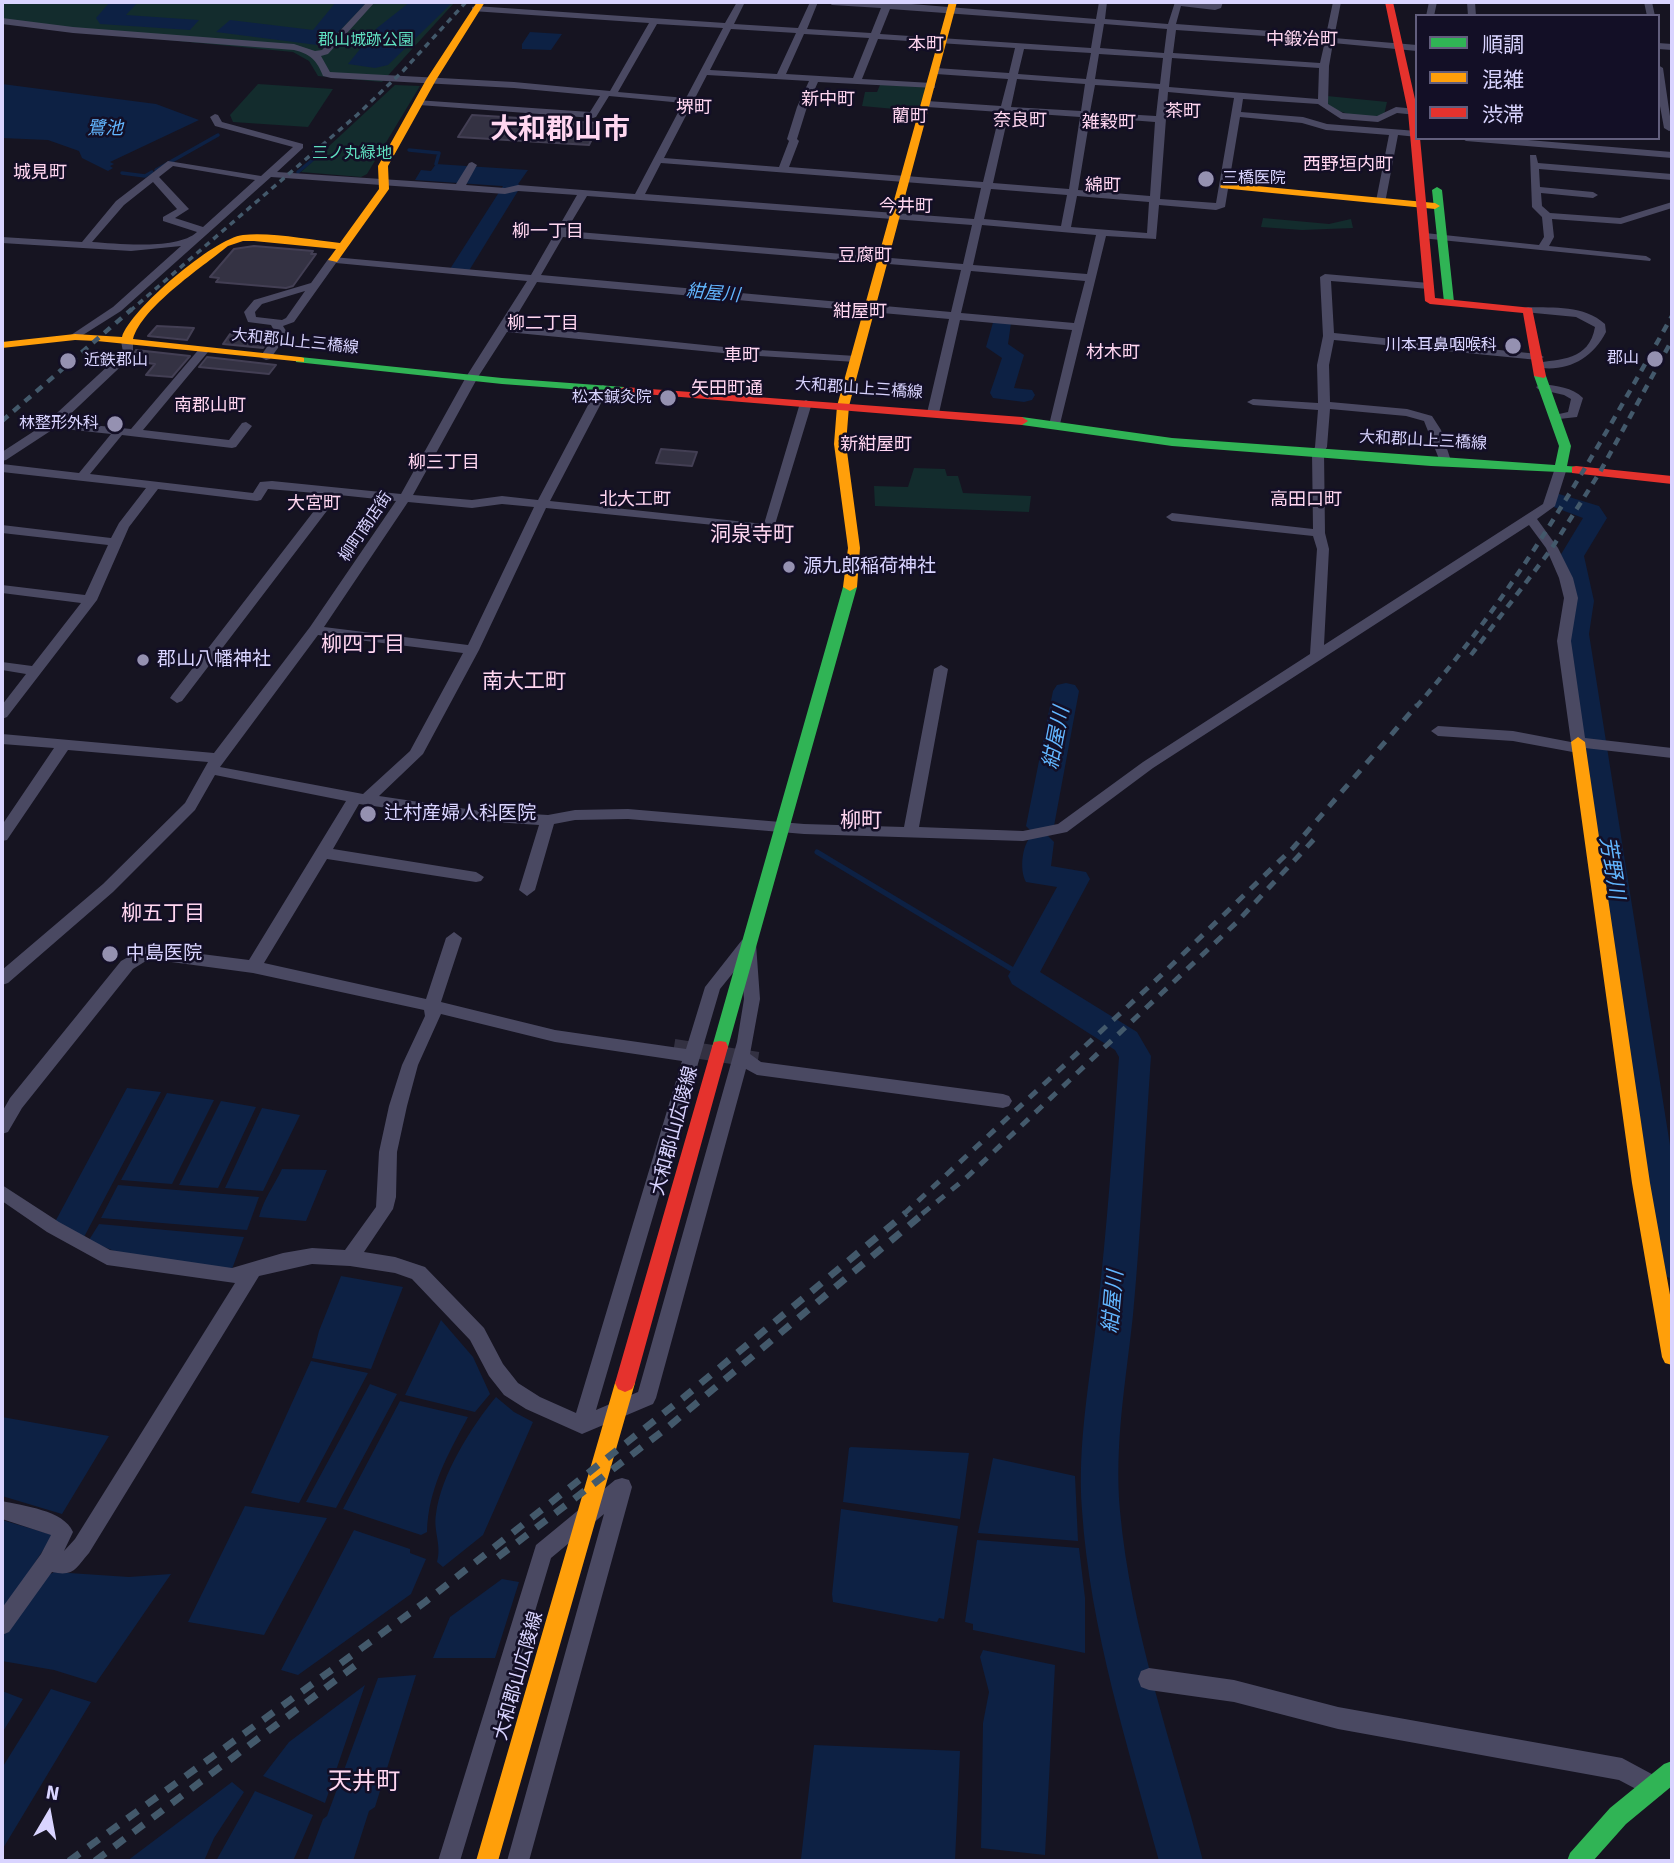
<!DOCTYPE html>
<html>
<head>
<meta charset="utf-8">
<style>
	body { margin:0 }
	#map { position:relative; width:1674px; height:1863px; overflow:hidden; background:#161421; font-family:Signika,"Noto Sans JP",sans-serif }
	canvas { display:block }
	.frame { position:absolute; inset:0; border:4px solid #d9d4ff; pointer-events:none }
	.legend { position:absolute; left:1415px; top:14px; width:245px; height:126px; box-sizing:border-box; background:#130f26; border:2px solid #625e7d; margin:0; padding:9px 12px; list-style:none; font-size:21px; color:#d9d4ff }
	.legend li { display:flex; align-items:center; gap:14px; height:35px }
	.legend b { width:35px; border:2px solid #625e7d }
	.north { position:absolute; left:14px; top:1779px; width:70px; height:70px; -webkit-text-stroke:5px #130f26; paint-order:stroke; rotate:10deg; font-size:19px; font-weight:700; line-height:28px; text-align:center; color:#d9d4ff }
	.north::after { content:''; display:block; margin:auto; width:24px; height:32px; background:#d9d4ff; clip-path:polygon(50% 0,100% 100%,50% 72%,0 100%) }
</style>
</head>
<body>
<div id="map">
<canvas width="1674" height="1863"></canvas>
<div class="frame"></div>
<ul class="legend">
<li><b style="height:9px;background:#30b455"></b>順調</li>
<li><b style="height:9px;background:#ff9f0a"></b>混雑</li>
<li><b style="height:9px;background:#e5322d"></b>渋滞</li>
</ul>
<div class="north">N</div>
</div>
<script>
const ctx = document.querySelector('canvas').getContext('2d');
ctx.lineJoin = 'round';
function fill(path, color) { ctx.fillStyle = color; ctx.fill(path, 'evenodd'); }
function stroke(path, color, width, dash) { ctx.strokeStyle = color; ctx.lineWidth = width; ctx.lineCap = dash ? 'butt' : 'round'; ctx.setLineDash(dash || []); ctx.stroke(path); }
function write(font, color, halo, rows, align = 'center') {
  ctx.font = font + ' Signika,"Noto Sans JP",sans-serif'; ctx.lineWidth = 5; ctx.setLineDash([]); ctx.textBaseline = 'middle'; ctx.strokeStyle = halo; ctx.fillStyle = color; for (const [text, x, y, turn = 0] of rows) {
    ctx.save(); ctx.translate(x, y); ctx.rotate((+turn || 0) * Math.PI / 180); ctx.textAlign = isNaN(turn) ? turn : align; if (halo) ctx.strokeText(text, 0, 0); ctx.fillText(text, 0, 0); ctx.restore();
  }
}
fill(new Path2D(`
	M2,2H455L382,82L318,76L309,61L293,52L2,24Z
	M258,84L333,89L308,127L233,122L230,115Z
	M395,85L420,86L367,174L361,177L301,172Z
	M880,85L928,86L917,111L862,106L865,92H877Z
	M1327,96L1387,102L1384,115C1365,119 1345,115 1328,106Z
	M1263,218L1329,224L1351,219L1353,228L1302,230L1261,227Z
	M914,468L945,469L947,476H958L963,493L1031,496L1029,512L875,506L874,486L908,487Z`), '#132c2d');
fill(new Path2D(`
	M110,2H138L126,15L199,20L190,30L100,24L96,18Z
	M336,2H367L325,46L216,32L230,20L313,30Z
	M410,2H453L388,65L375,68L348,64L377,28Z
	M530,32L562,34L551,50L522,49V44Z
	M2,84L156,104L199,120L110,162L114,164L110,166L113,168L108,171L82,158L79,151L48,140L2,138Z
	M436,164L528,170L516,187L415,180L421,170L431,171Z
	M127,1088L161,1092L84,1237L55,1222Z
	M167,1093L214,1100L172,1184L121,1180Z
	M221,1101L256,1107L218,1188L179,1185Z
	M262,1108L300,1115L263,1191L225,1188Z
	M282,1169L327,1170L306,1221L259,1217C264,1198 274,1186 282,1169Z
	M118,1185L259,1197L247,1230L101,1218Z
	M99,1224L244,1237L232,1269C188,1264 128,1262 89,1240Z
	M341,1276L403,1287L371,1369L312,1358L319,1331Z
	M441,1320L473,1357L490,1394L475,1412L405,1395Z
	M311,1361L368,1373L299,1503L251,1493Z
	M370,1384L397,1394L336,1508L306,1502Z
	M496,1397L514,1412L533,1422L483,1535L443,1567L437,1562C442,1545 433,1531 436,1514C441,1475 471,1427 496,1397Z
	M400,1401L468,1417C448,1454 428,1489 427,1532L421,1535L343,1509Z
	M2,1417L109,1436L62,1514L2,1496Z
	M851,1447L969,1453L960,1519L843,1502L849,1448Z
	M993,1458L1075,1476L1078,1541L978,1533Z
	M245,1506L327,1518L264,1635L188,1622Z
	M841,1509L958,1526L944,1619L939,1618L937,1622L833,1602L832,1594Z
	M2,1520L53,1535L2,1613Z
	M354,1530L410,1549V1553L426,1559L411,1594L298,1675L281,1670Z
	M977,1540L1079,1548L1085,1598V1653L973,1630V1624L965,1622Z
	M54,1572L129,1577L171,1574L96,1683L54,1670L2,1661V1637L47,1576Z
	M502,1579L519,1582L495,1658H433L450,1617Z
	M983,1650L1055,1665L1045,1855L981,1848L983,1723L989,1692L980,1657Z
	M416,1675L375,1807L369,1811L353,1861H307L323,1819L327,1816L378,1678Z
	M365,1685L325,1803L263,1776L289,1742Z
	M51,1689L91,1702L2,1850V1768Z
	M2,1691L23,1699L2,1733Z
	M814,1745L960,1751L955,1861L801,1859Z
	M232,1782L244,1792L214,1838L204,1861H127Z
	M255,1791L313,1815L293,1861H216Z`), '#0d2144');
stroke(new Path2D(`
	M409,150L439,153L436,164
	M156,170L218,135
	M298,172L317,156H322
	M122,173L145,176L152,172`), '#0d2144', 3.5);
stroke(new Path2D(`
	M817,852L1023,976`), '#0d2144', 5);
fill(new Path2D(`
	M512,180L521,186L470,269L467,273H453L450,269L503,186Z
	M1001,317L1008,319L1011,323L1008,344L1024,355L1014,388L1032,390L1035,395L1032,400L1024,402L993,398L990,393L1002,358L986,347L994,319Z
	M1559,494L1599,506L1607,518L1584,556L1594,601L1589,634L1672,1158V1279L1660,1274L1655,1264L1564,645L1563,634L1570,601L1560,556L1583,518L1551,506L1547,501L1551,496Z
	M1066,683L1075,685L1079,691L1054,826L1046,834L1054,842L1051,866L1086,872L1090,879L1040,972L1137,1032L1151,1056C1145,1142 1141,1229 1133,1315C1126,1380 1114,1445 1120,1511C1131,1632 1173,1745 1203,1861H1159C1128,1746 1090,1630 1082,1510C1077,1445 1090,1380 1097,1315C1107,1229 1113,1143 1119,1057L1115,1050L1012,984L1008,976L1057,887L1026,882C1019,870 1022,841 1034,834L1026,826L1053,691L1057,685Z`), '#0d2144');
const building = new Path2D(`
	M472,115L600,123L589,145L458,137Z
	M254,246L313,251L311,254H316L293,286L286,288L216,282L219,278L210,277L234,249Z
	M157,326L177,327L194,328L187,340L148,336Z
	M230,334L247,336L270,338L263,348L223,344Z
	M136,350L190,356L172,377L146,375L155,364L131,361Z
	M207,357L276,365L269,374L199,367Z
	M661,449L697,452L692,466L656,463Z`);
fill(building, '#343243');
stroke(building, '#433f54', 2);
stroke(new Path2D(`
	M674,1047L758,1060`), '#333142', 16, [16, 8]);
fill(new Path2D(`
	M367,2H375L328,54L321,56L330,72L514,82L610,91L649,23L472,11V7L475,6L725,23L737,2H745L734,24L798,28L810,2H818L807,29L871,33L881,8L832,5L828,2H887L1096,19L1099,2H1107L1105,19L1168,24L1175,2L1214,4L1215,2H1223L1221,8L1215,10L1181,6L1176,24L1326,35L1333,2H1341L1334,38L1417,45V51L1333,43L1329,66L1328,104L1343,113L1377,116L1396,107L1417,109V115L1397,113L1378,122L1341,119L1318,104L1243,99L1241,112L1303,117L1327,124L1417,131V137L1398,135L1385,203L1376,201L1389,135L1326,130L1302,123L1240,117L1225,207L1216,210L1159,205L1156,239L1106,236L1059,428H1051L1049,425L1072,330L960,320L939,413L933,417L927,413L949,319L537,282L511,325L743,349L856,356L862,359L856,362L743,355L507,332L478,377L413,495L472,500L502,496L538,500L597,388L603,385L609,388L550,501L764,524L800,403L806,400L812,403L773,531L546,508L479,650L423,754L379,796L480,811L548,815L575,810L628,809L804,824L904,827L934,669L941,665L948,669L919,827L1023,831L1058,824L1143,762L1310,654L1317,549L1313,536L1172,521L1166,517L1172,513L1313,529L1312,452L1315,447L1318,410L1253,405L1247,402L1253,399L1318,403L1317,365L1323,336L1320,277L1325,274L1429,283L1434,286L1429,289L1331,281L1334,333L1538,354L1544,357L1538,360L1334,340L1329,365L1330,402L1407,409L1432,416L1441,430L1451,461L1445,465L1441,464L1424,421L1406,416L1330,409L1327,447L1324,452L1325,533L1329,549L1324,645L1543,504L1555,468L1561,464L1565,465L1567,468L1555,506L1537,519L1558,548L1573,578L1578,598L1571,641L1585,738L1672,748V758L1585,748L1578,753L1513,741L1438,736L1431,731L1438,726L1513,731L1571,742L1557,641L1564,598L1559,578L1546,548L1529,525L1153,768L1067,832L1023,841L804,834L628,819L575,820L554,824L535,890L527,896L519,890L539,825L480,821L359,804L333,849L476,872L484,877L481,881L476,882L327,859L264,963L426,999L446,938L454,932L462,938L441,1002L555,1030L686,1049L705,987L742,940L748,938L756,944L760,999L750,1054L761,1062L1003,1094L1009,1096L1012,1101L1009,1106L1003,1108L757,1075L746,1069L656,1398L653,1404L582,1434L526,1409L504,1395L489,1376L470,1340L412,1279L395,1273L350,1266L312,1264L259,1276L89,1553C76,1568 74,1577 52,1572L9,1632L2,1635V1608L41,1554L51,1535L2,1519V1501C23,1506 64,1510 73,1532L64,1551L75,1539L235,1283L107,1265L47,1232L2,1201V1185L59,1222L110,1250L232,1268L283,1253L312,1248L345,1250L376,1207L379,1152L389,1106L402,1065L425,1016L424,1010L253,973L149,959L133,969L22,1108L8,1132L2,1134V1112L10,1098L121,961L146,947L249,960L346,801L215,775L195,810L113,892L8,983L2,985V970L103,884L185,803L208,762L68,750L7,840L2,841V825L54,748L2,744V734L214,753L310,627L396,501L339,495L182,701L177,703L170,698L172,695L327,494L268,489L261,500L257,501L158,489L129,527L97,600L7,717L2,719V705L26,674L2,670V662L32,666L81,603L2,593V585L85,595L108,545L2,533V525L111,538L119,523L146,488L2,472V464L79,473L111,434L55,428L6,460L2,461V452L45,424L123,352L121,341L127,338L133,341V355L62,422L131,429L200,348H208V352L143,430L229,440L242,423L246,422L252,426L236,447L232,448L122,435L90,474L253,493L260,482L272,481L401,494L466,377L527,281L336,263L294,322L283,326L288,334L270,359L266,360L260,357L276,334L271,325L248,322L244,312L254,300L311,283L329,258L333,257L531,275L577,195L518,191L505,194L271,177L121,311L75,340L71,339V335L113,307L181,246L131,251L2,243V237L82,242L116,201L168,161L261,176L293,147L215,126L210,117L215,114L218,115L222,122L303,144V148L277,172L456,184L469,163L472,162L477,165L466,185L505,188L518,185L635,194L683,103L609,96L596,117L593,118L419,105L416,104V100L590,112L600,96L514,88L331,78L323,76C317,60 310,54 294,50L73,33L2,24V18L73,27L294,44L315,51L322,50ZM890,9L1095,24L1091,48L880,34ZM657,24L723,28L686,98L618,92ZM1104,24L1167,29L1164,53L1100,48ZM731,29L796,33L777,74L710,70ZM1176,30L1324,40L1325,41L1320,63L1173,53ZM804,34L869,38L853,78L786,74ZM878,39L1015,48L1009,73L936,68L931,71L936,74L1008,79L1001,106L927,101L922,104L927,107L1000,112L983,182L789,167L799,141L797,139L807,107L818,82L935,88V84L932,83L862,79ZM1024,49L1091,53L1086,79L1018,74ZM1099,54L1163,58L1160,84L1095,79ZM1172,58L1319,68L1318,99L1169,87ZM707,75L809,81L797,107L787,139L789,141L779,167L664,158ZM1017,79L1085,84L1081,111L1011,107ZM1095,85L1159,89L1156,116L1090,112ZM1168,92L1234,98L1216,203L1160,199ZM1009,112L1080,117L1069,189L993,183ZM1090,117L1155,122L1150,196L1078,190ZM661,163L981,188L974,219L645,194ZM173,166L255,180L203,227L175,218L189,209L159,177ZM153,182L177,209L163,217V221L197,232C178,250 119,244 92,242L124,205ZM991,189L1067,195L1061,226L984,219ZM587,196L972,225L963,264L566,231ZM1077,196L1149,202L1147,233L1071,227ZM982,225L1096,235L1087,274L973,265ZM563,237L961,270L951,312L541,275ZM971,271L1085,281L1074,323L961,313ZM305,291L286,318L282,320L256,317L255,312L262,304ZM408,502L472,508L502,504L534,507L468,645L324,627ZM318,635L463,653L410,751L363,794L220,767ZM741,963L744,999L737,1042L638,1392L596,1410L720,989ZM441,1014L555,1042L682,1061L576,1413L540,1397L518,1383L503,1364L484,1328L425,1267L395,1257L364,1252L393,1209L396,1197L397,1152L407,1106L418,1065Z
	M1429,2H1437L1434,16H1426Z
	M1467,2H1475L1476,16H1468Z
	M1644,2H1652L1655,16H1647Z
	M1658,43L1672,44V50L1658,49Z
	M1658,65L1663,68L1672,130L1669,131L1664,128L1658,95Z
	M1461,138H1504L1672,152V158L1466,141Z
	M1530,155H1536L1538,163L1672,174V180L1539,169L1540,187L1593,192L1598,195L1593,198L1541,193L1542,206L1550,213L1620,218L1672,202V208L1621,224L1552,219L1554,237L1549,246L1646,256L1651,259L1650,261L1421,238V234L1425,233L1539,245L1544,237L1542,217L1532,207Z
	M1528,307C1554,308 1584,305 1605,324L1606,332C1592,360 1565,373 1535,367V363C1560,359 1589,361 1595,327L1576,317L1524,312V308Z
	M1542,384C1557,386 1572,387 1583,398L1577,417L1550,420V416L1568,412L1571,399L1564,395L1538,389L1536,387Z
	M622,1478L629,1480L632,1487L529,1861H507L604,1514L551,1558L460,1861H438L536,1545L615,1480Z
	M1149,1668L1234,1680L1338,1707L1622,1758L1661,1779L1664,1787L1661,1795L1653,1798L1619,1780L1338,1729L1234,1702L1149,1690L1141,1687L1138,1679L1141,1671Z`), '#4a4962');
fill(new Path2D(`
	M1437,187L1442,190L1454,302L1449,305L1444,302L1432,190Z
	M300,357L502,378L624,387L630,390L624,393L502,384L296,362V358Z
	M1540,373L1546,376L1571,446L1567,466L1580,467V473L1431,466L1172,446L1022,425L1016,421L1022,417L1172,438L1555,465L1559,446L1534,376Z
	M850,583L857,587L728,1047L726,1052H714L712,1047L843,587Z
	M1672,1761V1786L1626,1824L1593,1861H1567L1570,1853L1610,1808L1664,1764Z`), '#30b455');
fill(new Path2D(`
	M477,2H485L436,80L388,166L389,189L337,262L328,260L336,249L254,241H243L228,246C201,268 142,307 133,339L300,357L304,358V362L97,341L75,340L2,348V342L75,334L122,337C130,310 214,238 243,235C272,232 310,240 340,243L379,189L378,166L426,80Z
	M949,2H957L849,406L846,444L860,548L857,587L850,591L843,587L848,548L834,444L837,406Z
	M1225,183L1435,203L1440,206L1435,209L1221,188L1220,186Z
	M1578,737L1585,742L1650,1183L1672,1306V1365L1665,1363L1662,1357L1632,1183L1571,742Z
	M625,1374L632,1377L635,1383L498,1861H476L615,1383L618,1377Z`), '#ff9f0a');
fill(new Path2D(`
	M1385,2H1393L1417,108V138H1420L1435,298L1532,308L1546,376L1544,378L1534,376L1523,313L1430,304L1425,301L1408,112Z
	M624,387L1022,417L1028,421L1022,425L620,392L618,390Z
	M1576,466L1672,476V484L1572,473V467Z
	M720,1041L726,1042L728,1047L635,1383L632,1389L625,1392L618,1389L615,1383L712,1047L714,1042Z`), '#e5322d');
stroke(new Path2D(`
	M130,311L357,115L403,71L466,2`), '#43596b', 3.5, [6, 5]);
stroke(new Path2D(`
	M2,421L132,309
	M1471,655L1552,548L1600,472L1672,340
	M1416,707C1519,589 1596,452 1672,316`), '#43596b', 4.5, [8, 7]);
stroke(new Path2D(`
	M904,1214L1153,983L1293,848L1417,705
	M922,1214L966,1178L1236,923L1319,834`), '#43596b', 5, [10, 9]);
stroke(new Path2D(`
	M498,1557L668,1427L924,1213
	M69,1861L425,1602L683,1398L906,1213
	M95,1861L356,1665`), '#43596b', 7, [13, 11]);
for (const [x, y, r, color] of [
	[1206,179,9,"#9591b1"],
	[1513,346,9,"#9591b1"],
	[1655,359,9,"#9591b1"],
	[68,361,9,"#9591b1"],
	[668,398,9,"#9591b1"],
	[115,424,9,"#9591b1"],
	[789,567,7,"#9591b1"],
	[143,660,7,"#9591b1"],
	[368,814,9,"#9591b1"],
	[110,954,9,"#9591b1"]
]) { const dot = new Path2D(); dot.arc(x, y, r, 0, 2 * Math.PI); ctx.fillStyle = color; ctx.fill(dot); stroke(dot, '#130f26', 2.5); }
write('16px', '#5fe0c0', '#130f26', [
	["郡山城跡公園",366,41],
	["三ノ丸緑地",352,154]
]);
write('16px', '#d9d4ff', '#130f26', [
	["三橋医院",1222,179,"left"],
	["川本耳鼻咽喉科",1497,346],
	["郡山",1639,359],
	["近鉄郡山",84,361,"left"],
	["松本鍼灸院",652,398],
	["林整形外科",99,424]
], 'right');
write('16px', '#d9d4ff', '#130f26', [
	["大和郡山上三橋線",295,342,6],
	["大和郡山上三橋線",859,389,4],
	["大和郡山上三橋線",1423,441,3],
	["柳町商店街",366,527,-56]
]);
write('18px', '#ffd6f0', '#130f26', [
	["中鍛冶町",1302,40],
	["本町",926,45],
	["新中町",828,100],
	["堺町",694,108],
	["茶町",1183,112],
	["藺町",910,117],
	["奈良町",1020,121],
	["雑穀町",1109,123],
	["西野垣内町",1348,165],
	["城見町",40,173],
	["綿町",1103,186],
	["今井町",906,207],
	["柳一丁目",548,232],
	["豆腐町",865,256],
	["紺屋町",860,312],
	["柳二丁目",543,324],
	["材木町",1113,353],
	["車町",742,356],
	["矢田町通",727,389],
	["南郡山町",210,406],
	["新紺屋町",876,445],
	["柳三丁目",444,463],
	["北大工町",635,500],
	["高田口町",1306,500],
	["大宮町",314,504]
]);
write('italic 18px', '#62b6ff', '#130f26', [
	["鷺池",105,129],
	["紺屋川",713,294,5]
]);
write('19px', '#d9d4ff', '#130f26', [
	["源九郎稲荷神社",803,567],
	["郡山八幡神社",157,660],
	["辻村産婦人科医院",384,814],
	["中島医院",126,954]
], 'left');
write('19px', '#d9d4ff', '#130f26', [
	["大和郡山広陵線",675,1131,-75],
	["大和郡山広陵線",519,1676,-74]
]);
write('21px', '#ffd6f0', '#130f26', [
	["洞泉寺町",752,535],
	["柳四丁目",363,645],
	["南大工町",524,682],
	["柳町",861,821],
	["柳五丁目",163,914]
]);
write('italic 21px', '#62b6ff', '#130f26', [
	["紺屋川",1057,738,-79],
	["芳野川",1611,868,81],
	["紺屋川",1114,1302,-85]
]);
write('24px', '#ffd6f0', '#130f26', [
	["天井町",364,1783]
]);
write('bold 28px', '#ffd6f0', '#130f26', [
	["大和郡山市",560,131]
]);
</script>
</body>
</html>
